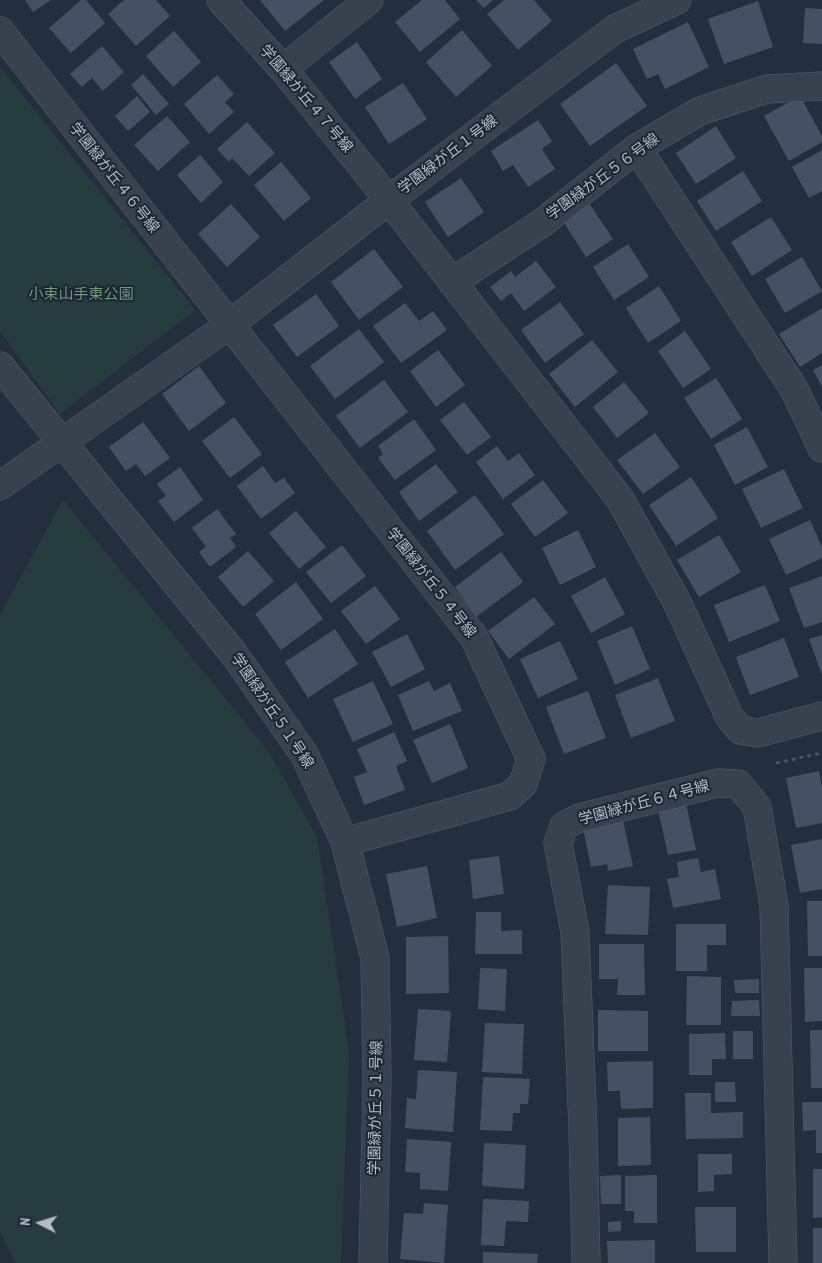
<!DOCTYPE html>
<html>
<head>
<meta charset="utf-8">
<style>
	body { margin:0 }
	#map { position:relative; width:822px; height:1263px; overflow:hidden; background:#242f3e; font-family:"PT Sans Narrow",sans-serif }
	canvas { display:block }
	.north { position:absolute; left:15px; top:1198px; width:50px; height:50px; -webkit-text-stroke:4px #1d2633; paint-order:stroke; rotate:275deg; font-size:14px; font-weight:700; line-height:20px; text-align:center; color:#b4bcc9 }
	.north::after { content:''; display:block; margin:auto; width:18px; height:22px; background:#b4bcc9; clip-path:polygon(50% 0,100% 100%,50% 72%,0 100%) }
</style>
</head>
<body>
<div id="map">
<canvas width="822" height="1263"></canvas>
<div class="north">N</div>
</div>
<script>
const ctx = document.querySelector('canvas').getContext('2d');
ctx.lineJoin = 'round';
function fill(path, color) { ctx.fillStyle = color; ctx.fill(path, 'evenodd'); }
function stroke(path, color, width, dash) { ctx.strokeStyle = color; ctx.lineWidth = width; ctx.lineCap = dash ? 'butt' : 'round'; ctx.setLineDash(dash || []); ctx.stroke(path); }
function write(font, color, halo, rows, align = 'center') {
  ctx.font = font + ' "PT Sans Narrow","Noto Sans JP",sans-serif'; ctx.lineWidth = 4; ctx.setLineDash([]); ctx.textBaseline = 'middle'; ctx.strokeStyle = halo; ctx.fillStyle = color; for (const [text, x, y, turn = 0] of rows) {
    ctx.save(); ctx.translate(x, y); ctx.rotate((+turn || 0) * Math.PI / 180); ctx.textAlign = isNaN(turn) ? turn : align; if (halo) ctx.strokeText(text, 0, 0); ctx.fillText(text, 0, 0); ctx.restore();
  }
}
fill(new Path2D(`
	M0,67L195,310L60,414L0,331Z
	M63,500L269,752L317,837L349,1052L341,1263H15L0,1232V615Z`), '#263c3f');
fill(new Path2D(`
	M25,0H51L33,12Z
	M81,0H86L105,23L71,53L49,28Z
	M124,0H156L170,16L136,46L108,14Z
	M260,0H324L285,31Z
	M422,0H445L460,19L420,52L395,22Z
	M476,0H493L484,8Z
	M504,0H534L552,21L518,50L487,14Z
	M758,1L773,47L724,64L708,19Z
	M805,8L822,9V44L803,43Z
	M688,22L709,67L665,89L658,74L647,79L633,49Z
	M462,30L492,66L456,97L426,62Z
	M174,31L201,62L173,87L146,56Z
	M357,42L382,79L355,99L329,62Z
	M102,46L124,72L103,91L92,78L82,87L70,74Z
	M616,63L647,106L590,146L560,104Z
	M143,74L169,104L156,115L131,85Z
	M217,75L234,94L225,102L234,112L209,134L184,104Z
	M403,83L427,119L389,144L365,107Z
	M137,96L150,112L128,131L115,116Z
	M800,96L822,136V142L789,161L764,116Z
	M167,116L190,142L158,171L134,145Z
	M538,120L552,141L542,149L555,169L528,187L513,165L503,171L491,151Z
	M247,122L275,153L249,176L232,158L229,162L217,149Z
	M716,126L736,158L696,184L676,153Z
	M822,150V191L809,198L792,167Z
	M200,155L223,182L201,203L177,175Z
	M281,162L311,198L284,221L254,185Z
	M743,171L762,201L716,231L697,201Z
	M461,178L484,212L448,237L425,202Z
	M589,203L613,239L586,257L562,220Z
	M231,204L260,237L227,267L198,234Z
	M771,217L792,250L752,276L731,242Z
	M628,244L649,277L614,300L593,267Z
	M374,249L403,287L359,320L331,282Z
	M802,257L822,291L785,313L765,279Z
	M536,261L556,287L524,311L511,293L501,301L490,287L511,271L515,277Z
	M659,286L681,321L648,343L626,308Z
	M316,294L339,326L297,357L273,325Z
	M560,302L584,334L545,363L521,330Z
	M405,303L419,321L433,311L447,330L401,363L373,326Z
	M822,308V353L800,367L779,334Z
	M359,329L384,362L335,399L310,366Z
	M685,331L711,369L683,388L658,351Z
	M592,340L618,372L575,407L549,374Z
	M438,350L465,385L436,407L410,371Z
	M822,365V387L813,370Z
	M199,366L226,403L189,431L162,394Z
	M716,378L742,419L711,439L684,398Z
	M384,380L408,412L360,448L336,416Z
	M624,382L649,413L617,438L593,407Z
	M464,402L491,437L467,455L440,420Z
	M234,417L262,454L230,478L202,441Z
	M414,419L436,450L395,480L378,458L383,454L378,446Z
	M143,422L170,458L145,476L136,464L126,471L109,447Z
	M747,427L768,467L735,485L714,445Z
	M655,433L680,467L643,494L617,460Z
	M497,446L508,461L519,453L535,475L503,499L476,462Z
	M436,464L458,492L419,521L399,492Z
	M263,466L275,483L284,478L295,493L261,519L237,486Z
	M180,467L203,500L174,522L158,501L166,496L157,484Z
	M784,469L803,508L761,528L742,489Z
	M691,477L718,518L676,546L649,505Z
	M543,480L568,513L535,537L511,504Z
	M475,495L504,534L455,570L427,531Z
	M217,509L236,534L230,538L236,547L210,567L199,552L206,547L192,528Z
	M296,511L326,547L299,569L269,533Z
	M810,520L822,547V558L786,575L769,539Z
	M578,530L596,567L560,585L542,548Z
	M719,535L741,572L699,597L677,560Z
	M342,545L366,576L331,603L306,572Z
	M248,551L274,581L243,607L218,577Z
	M501,552L523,582L476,617L455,587Z
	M822,576V622L804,628L789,588Z
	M605,577L625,614L591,633L571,596Z
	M296,582L323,619L281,650L255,614Z
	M765,585L780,621L729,642L714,605Z
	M375,586L400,619L366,644L341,611Z
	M534,597L555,624L509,659L488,631Z
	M632,626L650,669L615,685L597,641Z
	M335,629L358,664L308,698L285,662Z
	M407,634L425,669L391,687L372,652Z
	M822,635V675L809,639Z
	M784,638L799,677L750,695L736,657Z
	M560,641L578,679L538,698L520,659Z
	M658,678L675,721L631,738L615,695Z
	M373,681L393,724L353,742L333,699Z
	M429,681L434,691L450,683L462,711L413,731L398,695Z
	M588,691L606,738L564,754L546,707Z
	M450,724L468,768L432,783L413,740Z
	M394,732L407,761L396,766L405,790L364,805L354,777L367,772L357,749Z
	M819,771L822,788V823L796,828L786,778Z
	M686,803L696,850L668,855L658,809Z
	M623,820L633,866L608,871L607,864L591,867L583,828Z
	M822,839V889L800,893L791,845Z
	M499,856L504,894L473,899L469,860Z
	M698,858L701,872L715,869L721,899L673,908L667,879L679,877L677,862Z
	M427,866L437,918L397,927L386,874Z
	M608,885L650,887L648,935L605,934Z
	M807,901H822V956H808Z
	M476,912H501V931L522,930V954H475Z
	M676,924H726V945H707V971H676Z
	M448,936L449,993L406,994V937Z
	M599,944H644L645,995H617L618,979H599Z
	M480,968L507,969L505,1011L478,1009Z
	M804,968H822V1021L805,1022Z
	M687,976L721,977V1025H686Z
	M759,979V993H735L734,980Z
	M759,1000L760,1016H731L732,1001Z
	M418,1009L451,1011L447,1062L414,1060Z
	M598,1010L648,1011V1051H598Z
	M485,1023L524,1024L522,1074L482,1072Z
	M810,1030H822V1088H811Z
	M733,1031H753V1059H733Z
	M725,1033L726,1059H712V1075H689V1034Z
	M653,1061V1108L621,1109L620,1091H608L607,1062Z
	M418,1070L457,1072L453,1132L405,1128L407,1098L416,1099Z
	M483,1077L530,1079L528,1104H520V1113H513L512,1131L480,1130Z
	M715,1082H735L736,1102H715Z
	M685,1093H711V1113L743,1112V1138L686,1139Z
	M802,1102H822V1153H816V1130L803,1131Z
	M650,1117L651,1165L618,1166V1118Z
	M407,1139L451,1142L448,1191L420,1189V1173L405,1172Z
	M484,1143L526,1145L524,1189L482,1186Z
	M698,1154H732V1174L714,1175V1191L698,1192Z
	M813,1169H822V1217L813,1218Z
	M621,1175V1204H601L600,1176Z
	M657,1175V1223H634V1211H625V1176Z
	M483,1199L529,1201L528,1222L506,1221L504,1246L481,1245Z
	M424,1203L448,1205L444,1263L400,1259L404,1213L423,1214Z
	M695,1207H736V1252H696Z
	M621,1221V1231L608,1232V1222Z
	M813,1228H822V1263H813Z
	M655,1240V1263H608L607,1241Z
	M483,1252L538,1254L537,1263H483Z`), '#455162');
const minor = new Path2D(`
	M221,0L283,69L389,200L620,499L677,602L729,716L740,730L758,733L822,716
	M0,31L474,637L531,759L523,784L510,796L345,842
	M283,69L369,0
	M637,148L794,389L822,448
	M452,282L542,223L637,148L700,111L767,89L822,86
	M0,366L234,654L304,754L345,842L375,958L377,1078L373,1263
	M0,486L229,325L389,200L615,29L677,0
	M586,1263L583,1129L575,932L558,843L564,826L579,818L718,783L738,784L757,807L774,905L783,1263`);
stroke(minor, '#565f6c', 29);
stroke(new Path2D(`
	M776,763L822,753`), '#44595c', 3, [4, 4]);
stroke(minor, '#38414e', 28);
write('15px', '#b4bcc9', '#1d2633', [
	["学園緑が丘４７号線",306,99,50],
	["学園緑が丘１号線",448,155,-37],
	["学園緑が丘５６号線",603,177,-36],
	["学園緑が丘４６号線",114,178,52],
	["学園緑が丘５４号線",431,583,52],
	["学園緑が丘５１号線",272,711,56],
	["学園緑が丘６４号線",644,803,-15],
	["学園緑が丘５１号線",376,1108,-89]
]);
write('15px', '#6b9a76', '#1d2633', [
	["小束山手東公園",81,295]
]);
</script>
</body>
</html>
